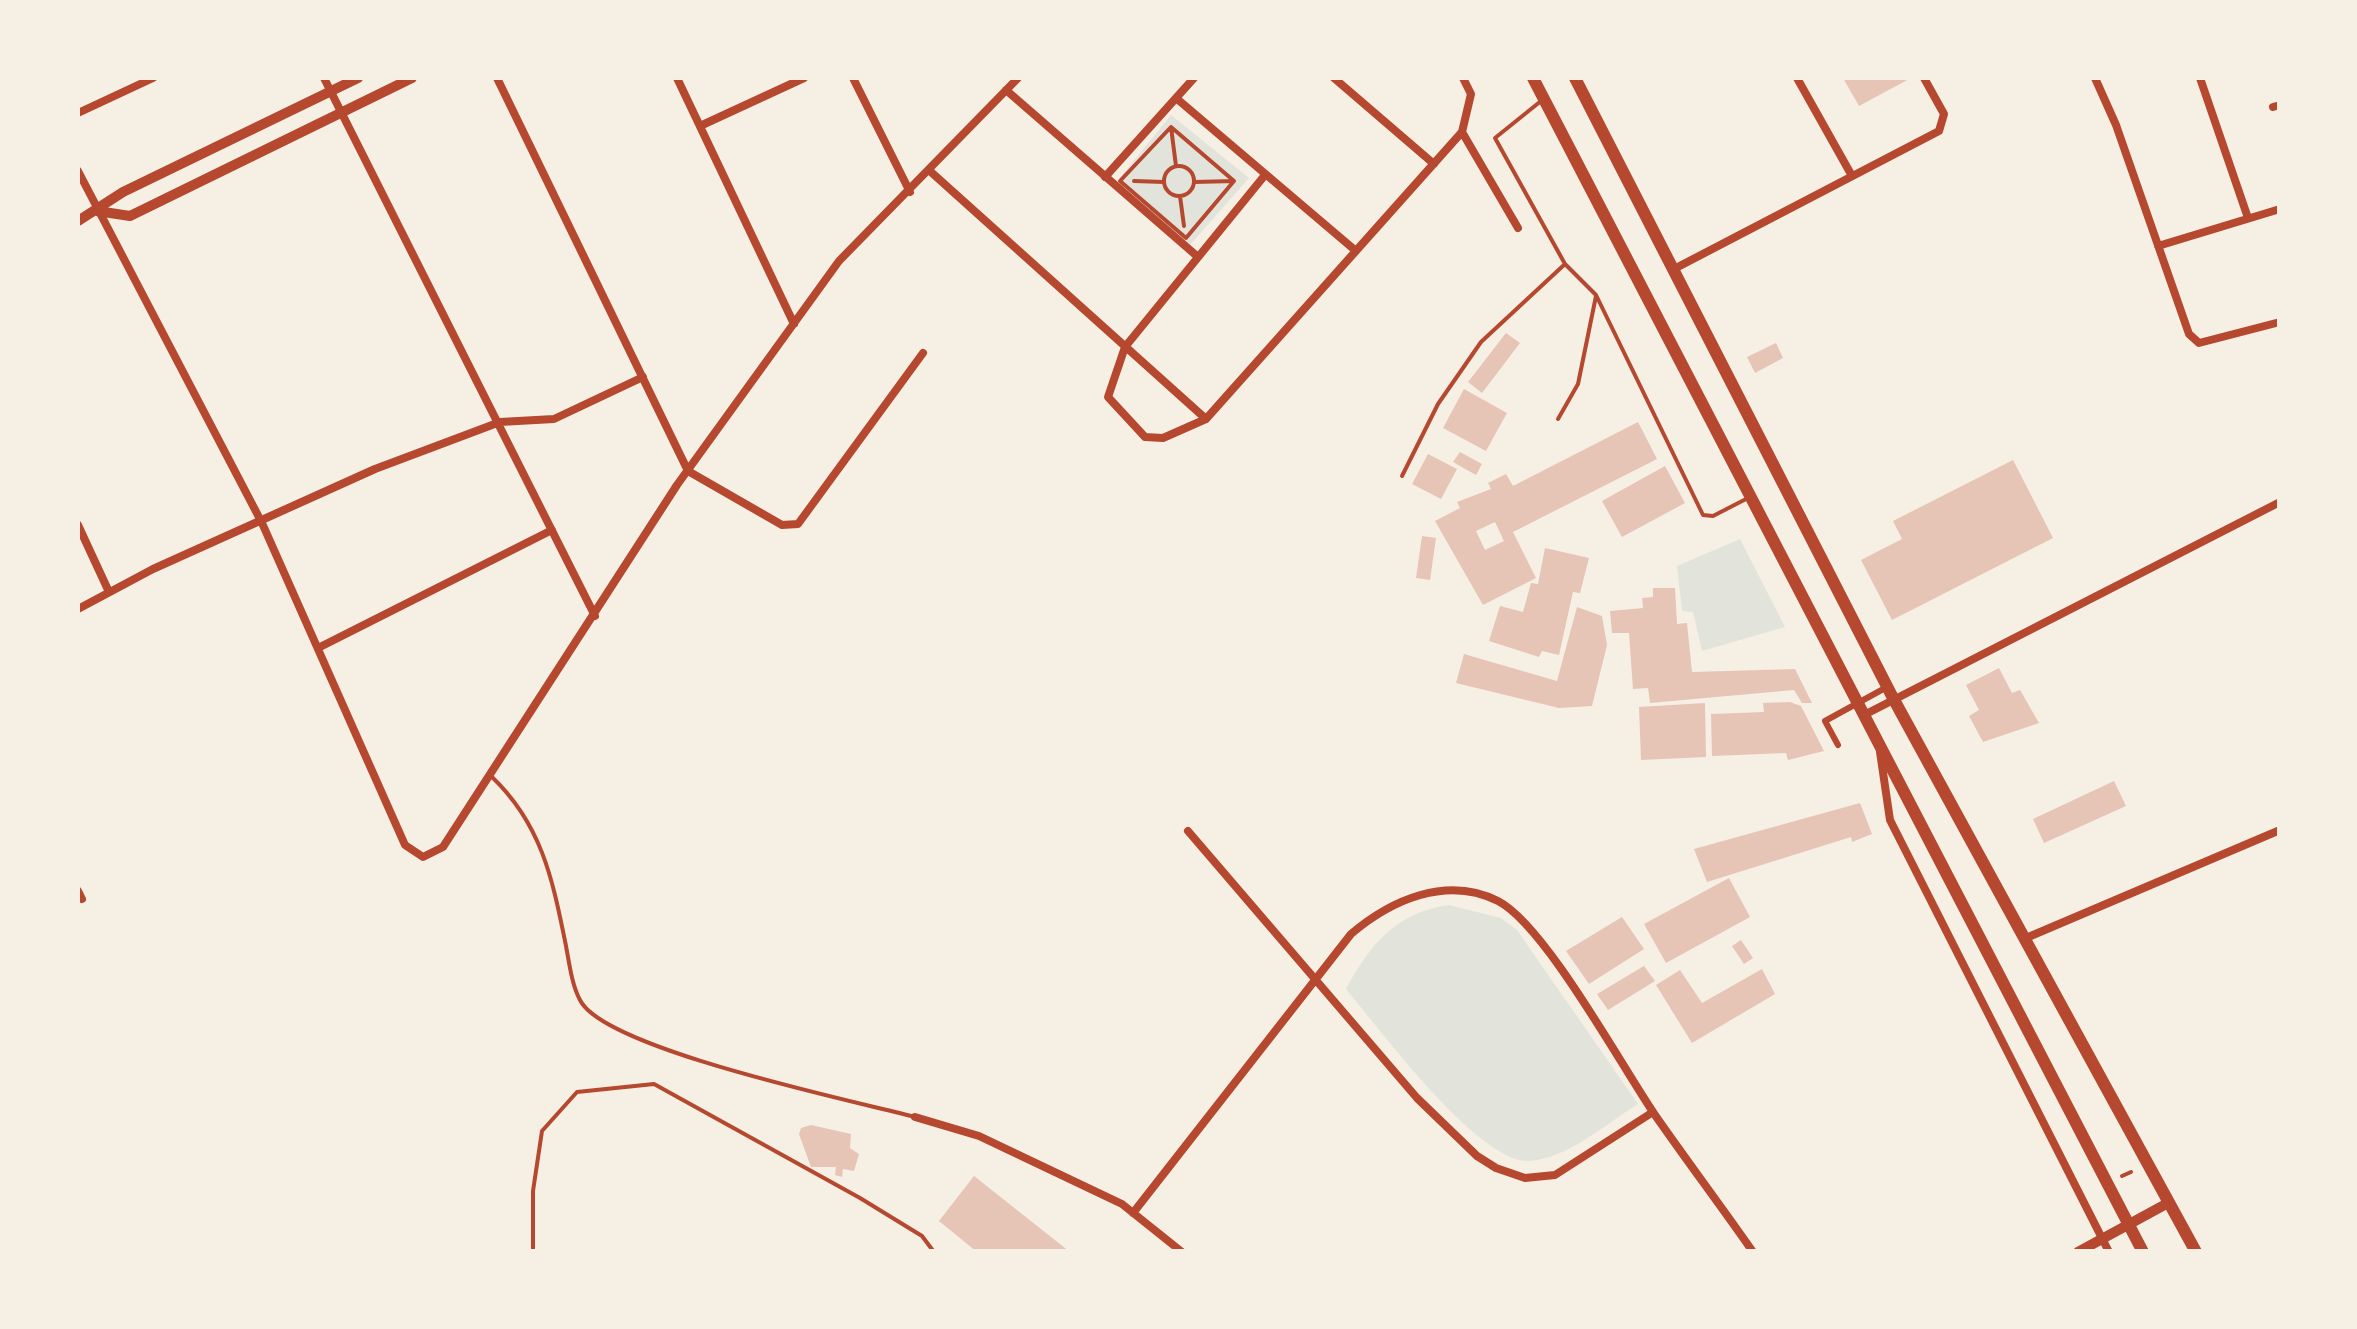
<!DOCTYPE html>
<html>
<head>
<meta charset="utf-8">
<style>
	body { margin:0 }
	#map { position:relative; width:2357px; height:1329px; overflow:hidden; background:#f6efe4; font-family:Manrope,sans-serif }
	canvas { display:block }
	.frame { position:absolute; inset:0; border:80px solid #f6efe4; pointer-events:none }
</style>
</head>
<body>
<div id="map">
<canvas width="2357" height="1329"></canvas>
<div class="frame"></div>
</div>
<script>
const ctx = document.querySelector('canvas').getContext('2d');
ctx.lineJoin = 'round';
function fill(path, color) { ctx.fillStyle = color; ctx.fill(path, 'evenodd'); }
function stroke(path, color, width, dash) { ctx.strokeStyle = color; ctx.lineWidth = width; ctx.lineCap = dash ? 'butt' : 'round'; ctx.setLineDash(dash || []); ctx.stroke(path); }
fill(new Path2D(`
	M1171,115L1249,178L1189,246L1118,180Z
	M1740,539L1785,627L1702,651L1693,612L1682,611L1677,566Z
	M1449,905L1501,918L1517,930L1638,1104C1606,1124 1567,1159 1529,1161C1478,1163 1379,1028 1346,989C1370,944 1397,912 1449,905Z`), '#e2e4dc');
fill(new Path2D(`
	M1843,78H1911L1859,106Z
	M1506,333L1520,343L1482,393L1468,382Z
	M1776,343L1783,358L1755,373L1747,357Z
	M1464,389L1507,413L1486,451L1443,428Z
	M1638,422L1657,459L1513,532L1536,578L1483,605L1435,521L1460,508L1457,502L1491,489L1488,483L1506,474L1513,486ZM1495,522L1504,541L1485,550L1476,531Z
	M1460,452L1482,464L1476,475L1453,462Z
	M1428,454L1457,469L1441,499L1412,484Z
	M2013,460L2053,538L1892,620L1861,560L1902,539L1893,521Z
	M1665,466L1685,503L1622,537L1602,501Z
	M1422,536L1436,538L1430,580L1416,578Z
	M1545,548L1589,558L1580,593L1573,592L1559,655L1542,651L1539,657L1489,641L1500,606L1523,612L1531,583L1538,584Z
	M1653,588H1675L1677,624L1687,623L1692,672L1795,669L1812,703H1802L1794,690L1650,703L1648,688L1633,689L1629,633H1612L1610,611L1643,608L1642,598L1653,597Z
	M1577,607L1602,616L1607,645L1592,706L1559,708L1456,683L1464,654L1557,681Z
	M1999,668L2012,693L2020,690L2039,723L1983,742L1969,716L1979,710L1966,685Z
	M1790,702L1801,706L1824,751L1788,760L1786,753L1712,756L1711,714L1764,712L1763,703Z
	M1705,703L1706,757L1641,760L1639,707Z
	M2114,781L2126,806L2044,843L2033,819Z
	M1860,803L1872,834L1852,842L1851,837L1707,882L1694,849Z
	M1729,878L1750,917L1666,963L1644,924Z
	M1622,917L1644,949L1589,984L1566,951Z
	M1741,940L1753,958L1744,964L1732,946Z
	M1644,966L1655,981L1608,1010L1597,994Z
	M1762,969L1775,994L1692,1043L1656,985L1680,970L1702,1003Z
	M811,1125L851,1134L850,1148L859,1154L854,1171L843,1169L842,1177L835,1175L836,1167H811L799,1134L801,1128Z
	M974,1176L1070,1252H977L939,1221Z`), '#e6c5b7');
stroke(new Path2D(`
	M1171,127L1234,181L1186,238L1120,181Z
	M1171,127L1176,166
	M1164 181a15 15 0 1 1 30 0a15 15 0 1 1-30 0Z
	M1134,181L1164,182
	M1194,182L1234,181
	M1180,196L1184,226
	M2122,1176L2131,1172
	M533,1252V1191L542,1131L577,1092L654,1084L860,1198L922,1236L934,1252`), '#b5482f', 4);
stroke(new Path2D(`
	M1541,101L1495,138L1565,264L1596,295L1703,515L1713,516L1748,498
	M1558,419L1578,384L1596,296
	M1402,476L1438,404L1481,342L1565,264
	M492,777C541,824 552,877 565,941C569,960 571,983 580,1000C604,1049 854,1101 915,1117`), '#b5482f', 4);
stroke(new Path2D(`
	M1838,745L1825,721L1887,687`), '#b5482f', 6);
stroke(new Path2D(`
	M324,78L595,616
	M497,78L688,471L782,525L798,524L923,353
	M677,78L794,324
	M853,78L910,192
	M1334,78L1434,164
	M1797,78L1852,176
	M2095,78L2116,125L2189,334L2199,343L2280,322
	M2200,78L2248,218
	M1006,90L1198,257
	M1176,98L1356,251
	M2273,107L2280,105
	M78,113L153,78
	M700,126L804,78
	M1462,132L1518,228
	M78,171L262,523L405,845L423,857L443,847L677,485L839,261L1018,78
	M931,172L1206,419
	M1265,175L1125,347L1108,397L1145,437L1163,438L1206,419L1462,132L1471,94L1463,78
	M1105,177L1194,78
	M2158,246L2280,209
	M1672,270L1939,131L1944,114L1924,78
	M78,525L109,592
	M78,609L153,569L375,469L500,422L554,419L643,377
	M318,648L552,530
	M1864,715L2280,502
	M1880,752L1890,820L2109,1252
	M1188,831L1417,1098L1477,1156L1496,1168L1525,1178L1555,1175L1653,1112
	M78,891L82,899
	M2026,938L2280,830
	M915,1117L979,1136L1122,1204L1182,1252
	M1133,1213L1351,934C1391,900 1447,875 1498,901C1545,925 1622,1067 1655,1115C1687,1161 1721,1206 1753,1252`), '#b5482f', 8);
stroke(new Path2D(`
	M97,211L130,216L412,78
	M78,221L123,192L358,78
	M2078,1252L2168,1203`), '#b5482f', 10);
stroke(new Path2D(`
	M1533,78L2143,1252
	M1575,78L1893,698L2196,1252`), '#b5482f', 12);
</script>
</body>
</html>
